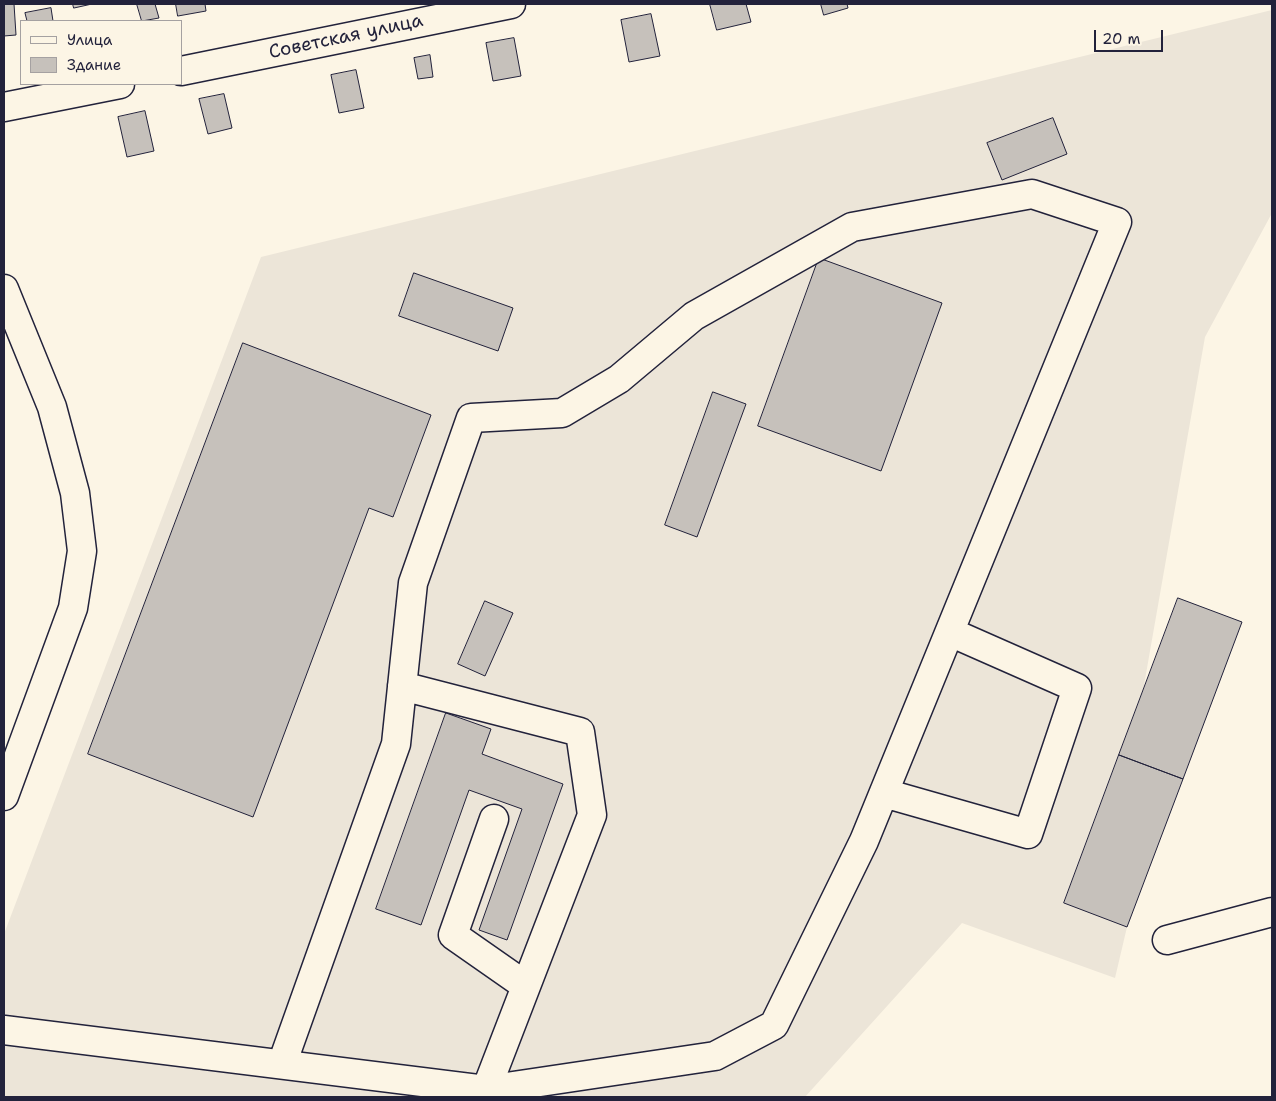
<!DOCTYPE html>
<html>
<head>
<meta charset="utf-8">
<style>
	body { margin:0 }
	#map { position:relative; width:1276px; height:1101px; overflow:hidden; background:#fcf5e5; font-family:"Shantell Sans",sans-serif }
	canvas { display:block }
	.frame { position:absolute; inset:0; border:5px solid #22223b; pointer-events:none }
	.legend { position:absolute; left:20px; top:20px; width:162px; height:65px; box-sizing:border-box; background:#fcf5e5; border:1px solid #a5a1a1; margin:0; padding:6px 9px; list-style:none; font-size:15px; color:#22223b }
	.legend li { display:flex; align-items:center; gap:10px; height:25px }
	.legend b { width:25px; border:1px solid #a5a1a1 }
	.scale { position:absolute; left:1094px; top:30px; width:69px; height:22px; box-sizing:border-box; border:2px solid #22223b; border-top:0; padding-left:6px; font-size:15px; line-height:18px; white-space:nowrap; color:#22223b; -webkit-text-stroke:4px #fcf5e5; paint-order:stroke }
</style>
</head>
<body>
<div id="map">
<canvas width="1276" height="1101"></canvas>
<div class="frame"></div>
<ul class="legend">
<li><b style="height:6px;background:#fcf5e5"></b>Улица</li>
<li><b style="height:14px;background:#c6c1bb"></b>Здание</li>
</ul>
<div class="scale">20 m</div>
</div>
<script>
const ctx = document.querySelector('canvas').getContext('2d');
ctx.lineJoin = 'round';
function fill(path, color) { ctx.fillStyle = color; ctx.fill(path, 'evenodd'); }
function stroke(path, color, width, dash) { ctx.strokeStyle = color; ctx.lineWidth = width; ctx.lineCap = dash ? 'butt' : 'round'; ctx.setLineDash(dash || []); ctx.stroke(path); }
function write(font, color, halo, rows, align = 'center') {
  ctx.font = font + ' "Shantell Sans",sans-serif'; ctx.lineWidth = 4.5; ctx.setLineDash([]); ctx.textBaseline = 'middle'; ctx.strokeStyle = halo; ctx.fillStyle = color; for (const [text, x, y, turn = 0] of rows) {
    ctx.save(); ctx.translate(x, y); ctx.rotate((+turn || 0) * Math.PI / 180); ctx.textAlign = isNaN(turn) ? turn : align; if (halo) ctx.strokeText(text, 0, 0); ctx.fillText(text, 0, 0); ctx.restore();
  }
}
fill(new Path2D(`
	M1272,10V213L1205,337L1143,691L1242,622L1127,927L1115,978L962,923L805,1097H4V934L261,257Z`), '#ece5d8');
const building = new Path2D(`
	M4,4H14L16,35L4,36Z
	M73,4H92L74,8Z
	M137,4H155L159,18L142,21Z
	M176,4H205L206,11L178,16Z
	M710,4H746L751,22L717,30Z
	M821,4H847L848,8L824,15Z
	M51,8L53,21H27L25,13Z
	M651,14L660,56L629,62L621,20Z
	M514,38L521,76L493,81L486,43Z
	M430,55L433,77L418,79L414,58Z
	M356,70L364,108L339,113L331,75Z
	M224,94L232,128L208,134L199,99Z
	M145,111L154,151L127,157L118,117Z
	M1053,118L1067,154L1002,180L987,143Z
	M819,258L942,303L881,471L758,426Z
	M414,273L513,308L498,351L399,316Z
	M243,343L431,415L393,517L369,508L253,817L88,754Z
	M713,392L746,404L697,537L665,525Z
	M1178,598L1242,622L1183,779L1119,755Z
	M485,601L513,613L485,676L458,664Z
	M446,713L491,729L482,754L563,784L507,940L479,930L522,809L469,790L421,925L376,909Z
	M1119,755L1183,779L1127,927L1064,903Z`);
fill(building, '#c6c1bb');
stroke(building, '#22223b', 1);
const minor = new Path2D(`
	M181,71L511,4
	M4,107L120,84
	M4,289L52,407L75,493L82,551L73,608L4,796
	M402,686L580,732L592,815L486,1090
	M884,793L1028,834L1077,688L950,632
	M494,819L453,935L526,986
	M1167,940L1272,912
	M4,1030L486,1090L715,1056L774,1025L864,841L1117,222L1032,194L852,227L694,316L619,379L562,413L471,418L413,583L396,744L282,1064`);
stroke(minor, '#22223b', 31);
stroke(minor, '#fcf5e5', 28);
write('19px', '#22223b', '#fcf5e5', [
	["Советская улица",346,37,-12]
]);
</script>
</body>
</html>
